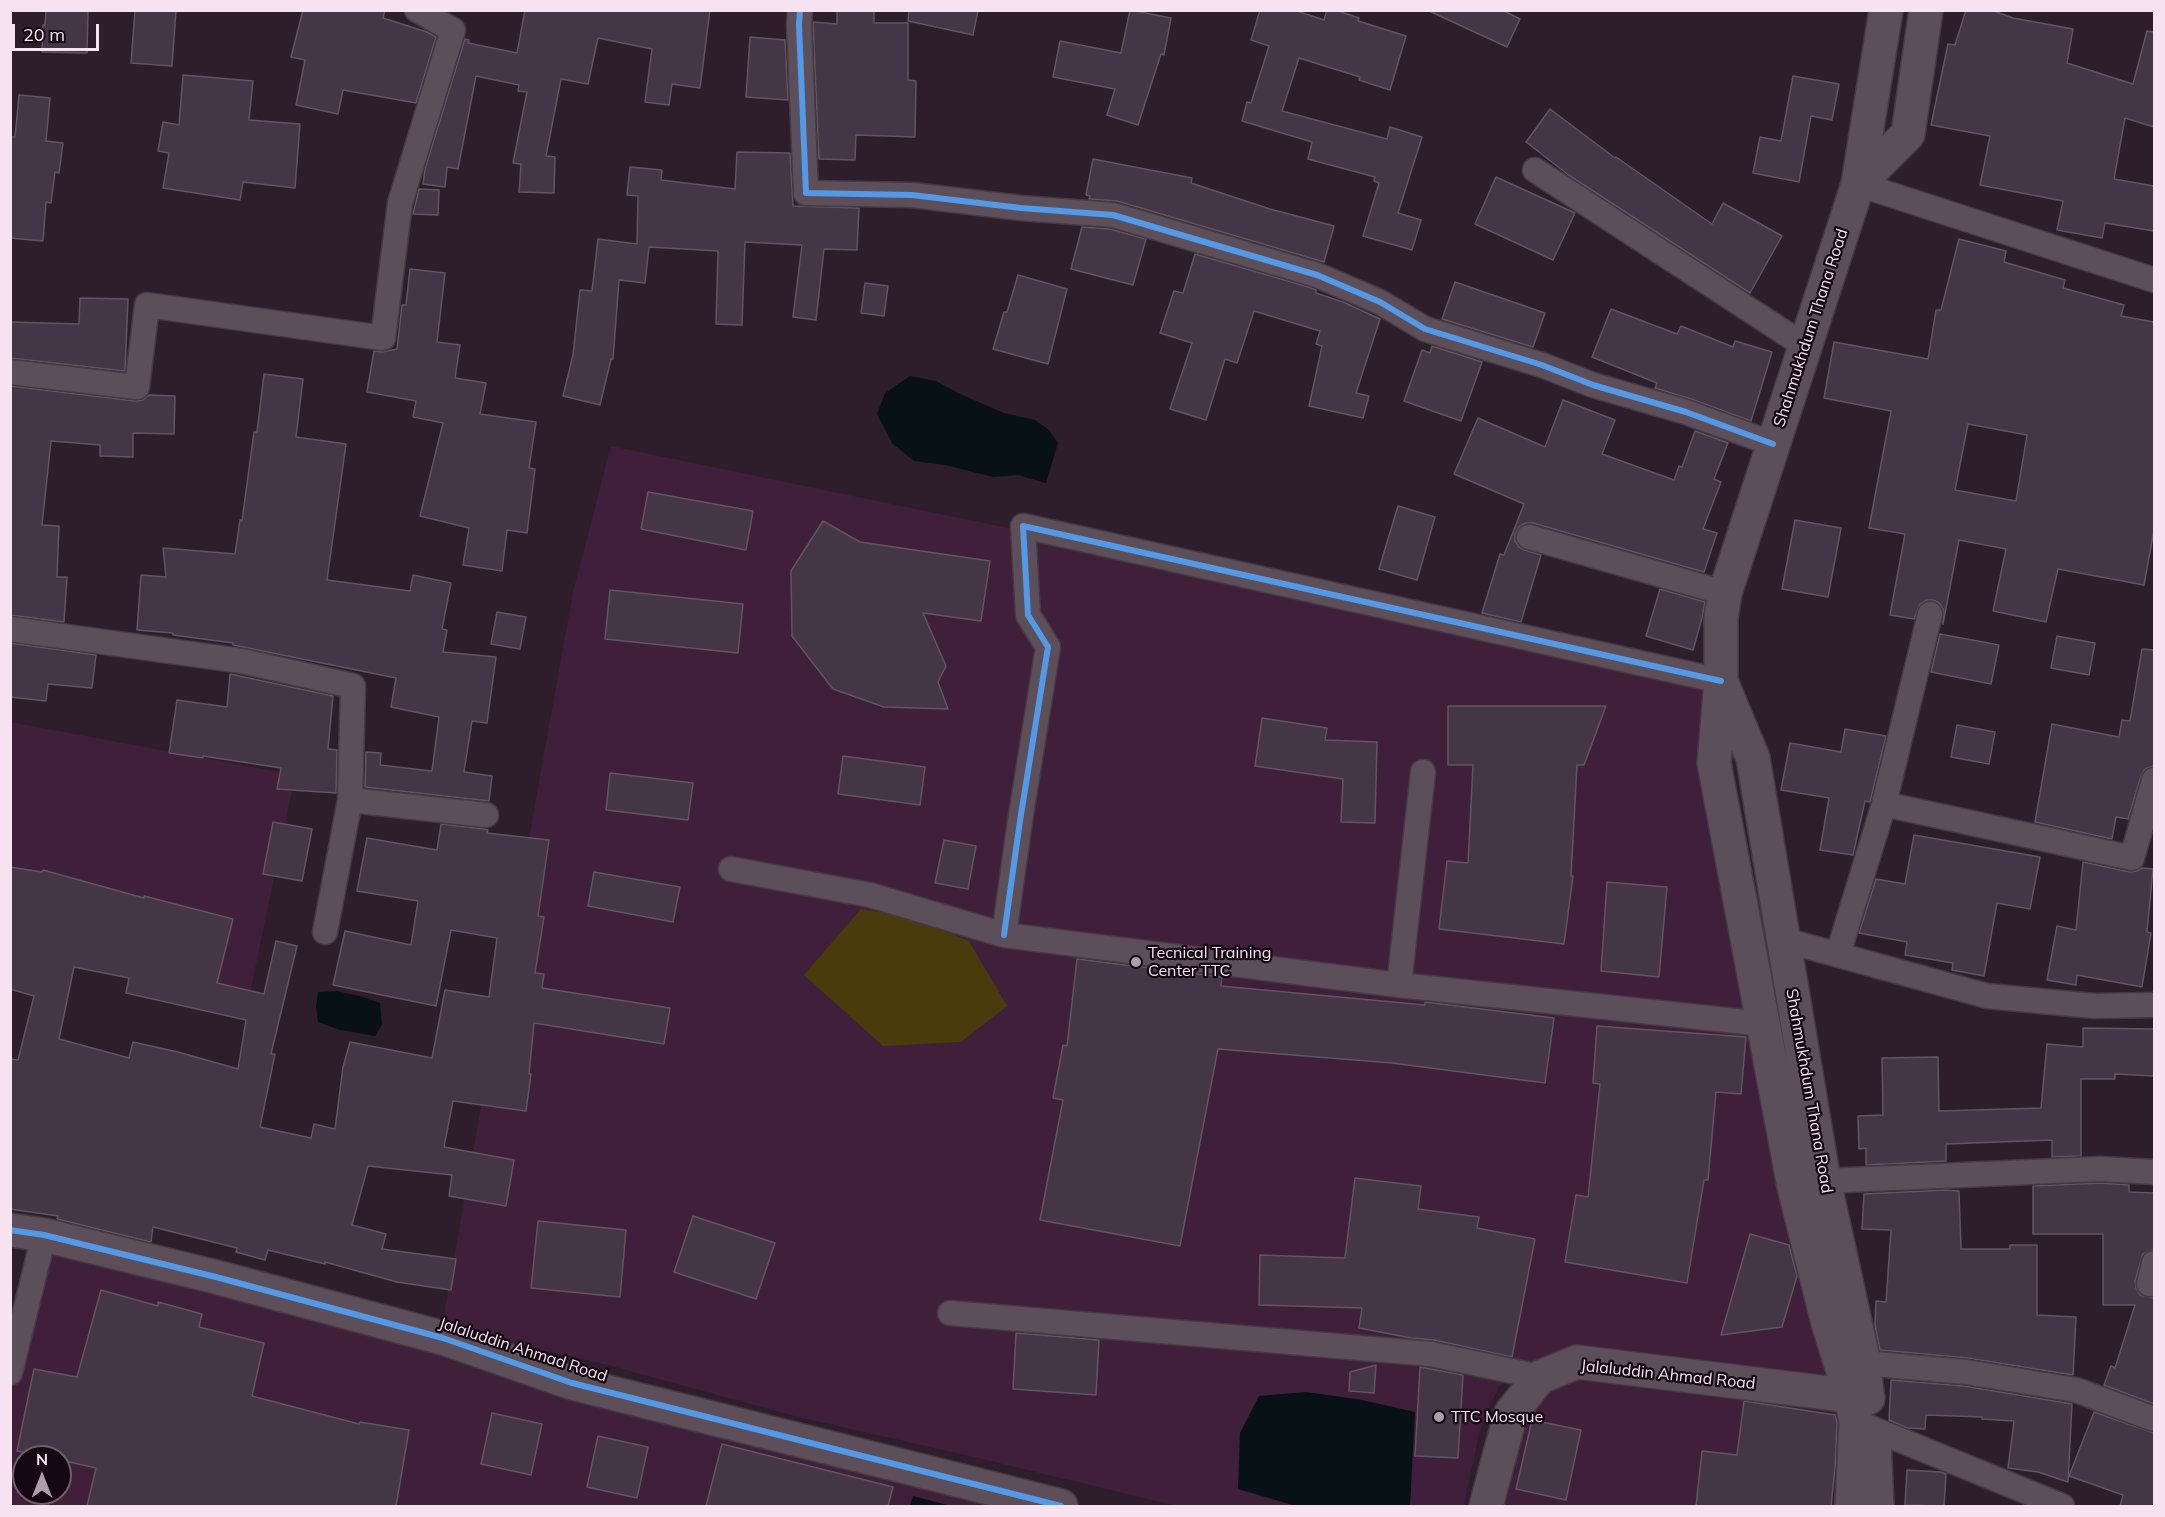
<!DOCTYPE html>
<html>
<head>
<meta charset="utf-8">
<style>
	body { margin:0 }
	#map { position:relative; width:2165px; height:1517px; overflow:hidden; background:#2e1e2c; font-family:Mulish,sans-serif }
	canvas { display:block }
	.frame { position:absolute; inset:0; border:12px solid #f6e2f1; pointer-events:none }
	.north { position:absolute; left:12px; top:1445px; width:60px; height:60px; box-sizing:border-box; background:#150812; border:2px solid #6f5f6b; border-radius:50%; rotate:0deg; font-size:16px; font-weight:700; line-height:24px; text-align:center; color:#f6e2f1 }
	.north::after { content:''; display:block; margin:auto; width:21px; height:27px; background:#b09dac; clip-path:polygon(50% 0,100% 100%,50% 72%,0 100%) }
	.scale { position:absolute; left:12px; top:24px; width:87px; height:27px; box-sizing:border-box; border:3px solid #f6e2f1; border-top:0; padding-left:8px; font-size:18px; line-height:21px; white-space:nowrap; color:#f6e2f1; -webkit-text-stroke:4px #150812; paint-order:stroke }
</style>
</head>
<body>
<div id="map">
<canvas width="2165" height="1517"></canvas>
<div class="frame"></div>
<div class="north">N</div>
<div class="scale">20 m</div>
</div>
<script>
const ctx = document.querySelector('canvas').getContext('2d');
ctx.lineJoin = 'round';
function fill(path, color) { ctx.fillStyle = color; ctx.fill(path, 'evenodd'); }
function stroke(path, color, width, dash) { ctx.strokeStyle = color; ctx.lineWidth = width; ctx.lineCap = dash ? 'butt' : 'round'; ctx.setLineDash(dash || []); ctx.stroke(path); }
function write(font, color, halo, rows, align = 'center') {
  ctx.font = font + ' Mulish,sans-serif'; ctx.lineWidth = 4.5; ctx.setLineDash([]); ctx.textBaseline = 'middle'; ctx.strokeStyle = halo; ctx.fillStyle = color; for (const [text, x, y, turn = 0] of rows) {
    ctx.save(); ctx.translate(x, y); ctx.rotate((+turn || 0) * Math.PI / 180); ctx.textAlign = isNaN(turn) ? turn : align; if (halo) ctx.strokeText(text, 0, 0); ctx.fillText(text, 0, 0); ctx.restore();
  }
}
fill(new Path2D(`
	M611,446L1710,673L1748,889L1870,1391L1868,1506H1490L1523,1368L1499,1386L1479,1433L1464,1506H1177L974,1457L798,1417L608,1365L446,1328L445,1309L573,592Z
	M10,722L295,775L250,994L11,941Z
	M36,1230L822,1435L1080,1506H11V1334ZM24,1457H60V1493H24Z`), '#3f1f3a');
fill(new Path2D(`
	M861,909L918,919L969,941L1007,1006L961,1042L883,1046L804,975Z`), '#4a3b0d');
fill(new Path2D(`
	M910,376L936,381L960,394L1004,413L1035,420L1049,430L1058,443L1046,483L1018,475L993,477L945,465L914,461L892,443L877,414L885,393Z
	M336,991L360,996L380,1003L382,1025L375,1036L340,1030L318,1022L316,1007L318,992Z
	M1306,1392L1362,1400L1415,1412L1410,1506H1296L1238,1489L1240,1433L1259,1396Z
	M913,1496L951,1506H910Z`), '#081115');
const building = new Path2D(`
	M46,10H88L87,53L42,52L43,25H45Z
	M135,10H176L172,66L131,63Z
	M303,10H385L383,18L427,32L436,37L416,103L343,90L338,114L296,105L305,60L291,57Z
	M525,10H710L700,88L672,84L669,105L645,102L652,49L598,38L588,84L561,79L546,156L555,157L554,193L519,192L521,164L513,163L527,92L518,91L519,85L476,76L458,169L447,167L445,187L423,184L425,169L465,39L469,40L468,43L517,53Z
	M837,10H874V23H908V80L916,81L915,137L856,135L855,160L819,159L813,22L837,24Z
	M909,10H978L973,35L908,21Z
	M1130,10L1171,18L1164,55L1161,54L1138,125L1107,115L1115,89L1053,77L1060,41L1121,53Z
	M1260,10H1294L1324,20L1327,10H1335L1359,18L1358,21L1406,36L1390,90L1359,80L1360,77L1299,58L1282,111L1387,139L1390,127L1422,137L1398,213L1421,220L1412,250L1363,236L1379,183L1374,181L1375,177L1308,159L1312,142L1242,121L1247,102L1251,103L1269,46L1251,40Z
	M1427,10H1502L1520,19L1507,47Z
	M1966,10H1991L2013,18L2073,29L2067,63L2133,84L2147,31L2154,32V127L2125,118L2114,179L2154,186V231L2105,223L2102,238L2057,230L2063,201L1980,185L1990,136L1931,125L1948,44L1955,45Z
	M750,37L785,40L788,100L746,97Z
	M183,75L253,81L249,120L300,124L295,188L243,182L240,200L163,188L169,153L158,151L163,122L179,125Z
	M1793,76L1839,84L1832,120L1811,116L1799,182L1753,173L1760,137L1781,141Z
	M19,95L50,98L46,141L63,143L59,173L55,172L51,203L46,202L43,241L10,238V137H15Z
	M1550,109L1615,158L1616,157L1712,224L1723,203L1782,236L1750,293L1570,176L1526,142Z
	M737,152L790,153L793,206L859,208L857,250L824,249L816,320L793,317L802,245L745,242L742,325L716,324L718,251L649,247L645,283L619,280L613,359H611L600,405L563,396L573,355L580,290L592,291L598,239L637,244L638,196L627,195L630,167L662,170L661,180L735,189Z
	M1093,159L1192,178L1191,183L1270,209L1334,226L1324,262L1117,201L1089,199L1090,196L1086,195Z
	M1496,177L1575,213L1553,260L1475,224Z
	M419,189L439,190L438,215L413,214Z
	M1082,227L1110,229L1146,239L1133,285L1071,269Z
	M1959,239L2006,251L2004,262L2065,280L2063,288L2124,305L2121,316L2154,322V530L2144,585L2058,569L2046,622L1993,611L2006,549L1959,540L1943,624V609L1939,603L1933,600H1927L1920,604L1914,619L1890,615L1905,534L1869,528L1891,411L1824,398L1834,342L1928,359L1936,310H1941ZM1968,424L2027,435L2016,501L1955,490Z
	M1195,254L1312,288L1316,290V293L1343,302L1380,319L1356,393L1369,396L1363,418L1309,406L1322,346L1316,344L1320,331L1254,311L1237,363L1225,359L1206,420L1170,409L1192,343L1160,333L1174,291L1183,293Z
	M410,269L445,273L437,342L460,345L455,378L486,383L480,414L536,422L529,468L535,469L527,533L507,530L502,571L463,565L469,528L420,516L443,423L413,417L416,401L367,392L374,351L382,352L397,349L402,305H406Z
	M1018,275L1067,289L1048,364L993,349L1004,312H1007Z
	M1455,282L1545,313L1533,347L1442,319Z
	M865,283L888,286L884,316L861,313Z
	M80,298L128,299L125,371L10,358V322L79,324Z
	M1611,309L1677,334L1681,326L1733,347L1735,341L1772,352L1751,421L1691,399L1655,388L1657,383L1592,357Z
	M1432,346L1482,362L1461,421L1404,401L1422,350L1430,353Z
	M264,374L303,379L296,437L346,444L327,580L410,591L413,575L451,583L442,629L447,630L443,652L496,657L487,723L472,721L464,772L492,776L489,801L365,787L366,752L381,753L380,765L432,771L439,717L391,707L396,678L233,645V643L173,635V633L137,630L141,575L166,577L163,548L235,554L240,520L242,521L254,432H257Z
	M10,386L135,401L143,400L149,395L175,396L174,434L133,433V457L100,456V445L51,441L42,525L59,526L57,577H67L64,622L10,615Z
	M1563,400L1615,420L1602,454L1674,480L1679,466L1682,467L1695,431L1728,443L1714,479L1721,482L1703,529L1717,533L1704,572L1533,523H1526L1519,527L1515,534V541L1519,547L1525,550L1541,555L1521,622L1482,613L1500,554L1504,555L1524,504L1454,474L1478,418L1545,447Z
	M648,492L753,511L746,550L641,529Z
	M1398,506L1435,517L1417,580L1379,569Z
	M1795,520L1841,528L1828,597L1782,589Z
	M823,521L860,542L990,561L981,621L923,613L946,666L938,682L948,709L884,707L833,689L792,636L791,571Z
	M1660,589L1705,602L1702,618L1693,650L1646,636Z
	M610,590L743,604L738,653L605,639Z
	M497,612L526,617L520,649L491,644Z
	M1940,634L1999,645L1991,684L1931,672Z
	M2057,636L2095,643L2089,675L2051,668Z
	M10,643L96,655L92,688L48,684L46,701L10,697Z
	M2142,649L2154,650V766L2145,769L2141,776L2128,819L2116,817L2112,839L2035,822L2052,724L2119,737L2122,720L2130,721Z
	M230,674L333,696L328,749L337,750L336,793L277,789L281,768L203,756V758L169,753L177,700L227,707Z
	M1448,706H1606L1584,765H1577L1571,876H1573L1564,944L1439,929L1447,861L1468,863L1473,765H1448Z
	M1262,718L1327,728L1325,740L1377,742L1375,823L1341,822L1343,779L1255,766Z
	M1957,725L1995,732L1989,764L1951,757Z
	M1845,729L1886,736L1870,802L1865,801L1853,855L1820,850L1829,798L1781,790L1790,743L1841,752Z
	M843,756L925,767L920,805L838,794Z
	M610,773L693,783L688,820L606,810Z
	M273,822L312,829L302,881L263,874Z
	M441,824L484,829L488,830L487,833L549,840L538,916L544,917L535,973L544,974L542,988L670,1008L664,1044L534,1023L529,1074H531L526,1111L453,1101L444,1147L514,1160L506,1206L449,1196L452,1175L368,1166L352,1225L386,1234L382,1249L456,1259L451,1290L397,1282L325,1262V1264L268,1250L265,1260L236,1252L237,1248L153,1227L151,1242L57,1219L58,1216L10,1209V1059L18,1060L34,996L10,989V867L42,872L43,870L144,898V896L233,919L217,983L264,994L276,941L297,946L271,1054H275L260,1127L311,1138L314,1124L335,1129L343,1067L350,1042L432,1058L445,990L489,997L497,938L451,930L436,1006L333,985L345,931L411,945L418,901L357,891L367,838L437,850ZM74,967L129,978L126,993L246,1020L238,1069L178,1052L133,1042L129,1058L59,1039Z
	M1914,835L2040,857L2030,909L1997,903L1984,976L1952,970L1953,963L1905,955L1907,942L1859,933L1876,879L1905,884Z
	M944,840L976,846L968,889L935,883Z
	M2083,862L2130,872L2137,871L2142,868L2153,869L2147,932L2151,933L2142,987L2077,975L2076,985L2047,980L2057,926L2076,930Z
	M594,872L680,887L673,922L588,906Z
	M1607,882L1667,887L1659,977L1601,971Z
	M1077,959L1222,977L1221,986L1425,1005V1002L1554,1018L1545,1083L1392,1063L1218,1049L1180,1246L1040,1220L1063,1100L1053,1098L1063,1045L1067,1046Z
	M1597,1026L1746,1037L1741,1094L1716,1092L1708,1180H1704L1687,1283L1565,1262L1576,1195L1588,1197L1600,1084L1593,1083Z
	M2083,1028L2154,1029V1076L2115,1074V1079H2081V1156L2052,1157V1140L1946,1144V1161L1866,1165V1148L1859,1149L1858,1116L1883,1115L1882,1058L1938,1057L1939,1111L2041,1108L2047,1044L2083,1047Z
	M1355,1178L1421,1186L1418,1209L1479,1217L1477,1228L1535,1239L1512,1357L1434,1340L1411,1338L1359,1328L1362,1308L1259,1305L1260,1255L1345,1258Z
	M2100,1183L2129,1185V1192L2154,1193V1249L2143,1254L2135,1281L2136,1288L2140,1295L2154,1298V1404L2104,1385L2111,1366L2115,1368L2135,1305H2103V1234H2033V1186Z
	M1946,1190L1959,1191L1961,1249H2010V1245H2037V1315L2076,1317L2073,1375L1968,1358L1880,1350L1875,1325L1876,1301L1886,1302L1891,1230L1862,1229L1864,1194Z
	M693,1216L775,1243L756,1299L674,1272Z
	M538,1221L626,1230L620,1297L531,1288Z
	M1750,1234L1789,1245L1797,1276L1782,1327L1721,1335Z
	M101,1290L158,1306V1302L202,1314L199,1327L264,1343L252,1396L359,1424L360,1422L409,1430L396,1506H87L96,1468L60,1460V1457H48L17,1451L34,1369L77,1377Z
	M1016,1333L1099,1340L1096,1395L1013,1389Z
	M1376,1365L1374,1393L1349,1391L1350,1372Z
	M1420,1367L1463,1375L1458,1458L1415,1456Z
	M1891,1380L1964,1386L2072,1404L2068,1482L2038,1472L2008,1468L2014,1421L1982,1419V1417L1926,1415L1925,1429L1907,1428L1889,1420Z
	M1744,1401L1835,1415L1837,1423L1835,1468L1831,1506H1696L1702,1451L1737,1455Z
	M2094,1412L2154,1433V1506H2120L2123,1495L2069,1476Z
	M492,1413L542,1424L531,1475L481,1464Z
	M1532,1420L1581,1430L1566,1500L1516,1489Z
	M598,1436L648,1447L637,1498L587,1487Z
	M722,1444L893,1487L888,1506H706Z
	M1907,1470L1941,1472L1946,1474L1944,1506L1905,1505Z`);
fill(building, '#453647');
stroke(building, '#615562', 1.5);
const street = new Path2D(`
	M800,10L799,25L806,193L912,195L1021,208L1113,215L1317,275L1380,302L1425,329L1542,365L1593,385L1686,412L1773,444
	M1535,170L1805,346
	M1858,184L2154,280
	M10,372L137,387L147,305L383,338L400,203L453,30L417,10
	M1529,537L1725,593
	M10,629L242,661L353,686L350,800L325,932
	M350,800L486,815
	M1884,804L2132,858L2154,780
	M731,869L870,895L1004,935L1399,985L1764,1024
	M1004,935L1020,821L1048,647L1028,615L1023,526L1721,681
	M1784,940L1987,996L2094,1006L2154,1005
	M1838,954L1884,804L1930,614
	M1399,985L1423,772
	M1824,1181L2100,1169L2154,1172
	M2154,1263L2149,1284H2154
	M950,1313L1431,1354L1540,1377
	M1863,1363L1966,1372L2076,1390L2154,1419
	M10,1373L44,1235
	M1861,1424L2062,1506`);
const secondary = new Path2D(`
	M1858,184L1908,134L1926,10
	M1723,686L1753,758L1824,1181L1862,1354L1867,1392
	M10,1230L44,1235L216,1277L443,1338L572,1383L1061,1506
	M1874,1440L1877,1506
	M1486,1506L1511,1413L1540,1377L1577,1362L1868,1398
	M1852,1506L1856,1422L1851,1397L1828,1323L1794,1187L1714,763L1721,681V618L1725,593L1858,184L1886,10`);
stroke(street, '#463944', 27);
stroke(secondary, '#463944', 36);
stroke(street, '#5c4f5a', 24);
stroke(secondary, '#5c4f5a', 33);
stroke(new Path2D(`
	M800,10L799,25L806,193L912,195L1021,208L1113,215L1317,275L1380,302L1425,329L1542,365L1593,385L1686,412L1773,444
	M1004,935L1020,821L1048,647L1028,615L1023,526L1721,681
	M10,1230L44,1235L216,1277L443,1338L572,1383L1061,1506`), '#5399e6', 6);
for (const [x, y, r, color] of [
	[1136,962,6,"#b09dac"],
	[1439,1417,6,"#b09dac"]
]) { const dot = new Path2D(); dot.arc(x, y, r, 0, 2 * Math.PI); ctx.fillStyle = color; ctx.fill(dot); stroke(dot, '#150812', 2); }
write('16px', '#f6e2f1', '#150812', [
	["Shahmukhdum Thana Road",1811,328,-72],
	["Shahmukhdum Thana Road",1809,1091,80],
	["Jalaluddin Ahmad Road",523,1350,18],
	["Jalaluddin Ahmad Road",1668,1375,6]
]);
write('16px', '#f6e2f1', '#150812', [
	["Tecnical Training",1148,953],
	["Center TTC",1148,971],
	["TTC Mosque",1451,1417]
], 'left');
</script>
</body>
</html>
